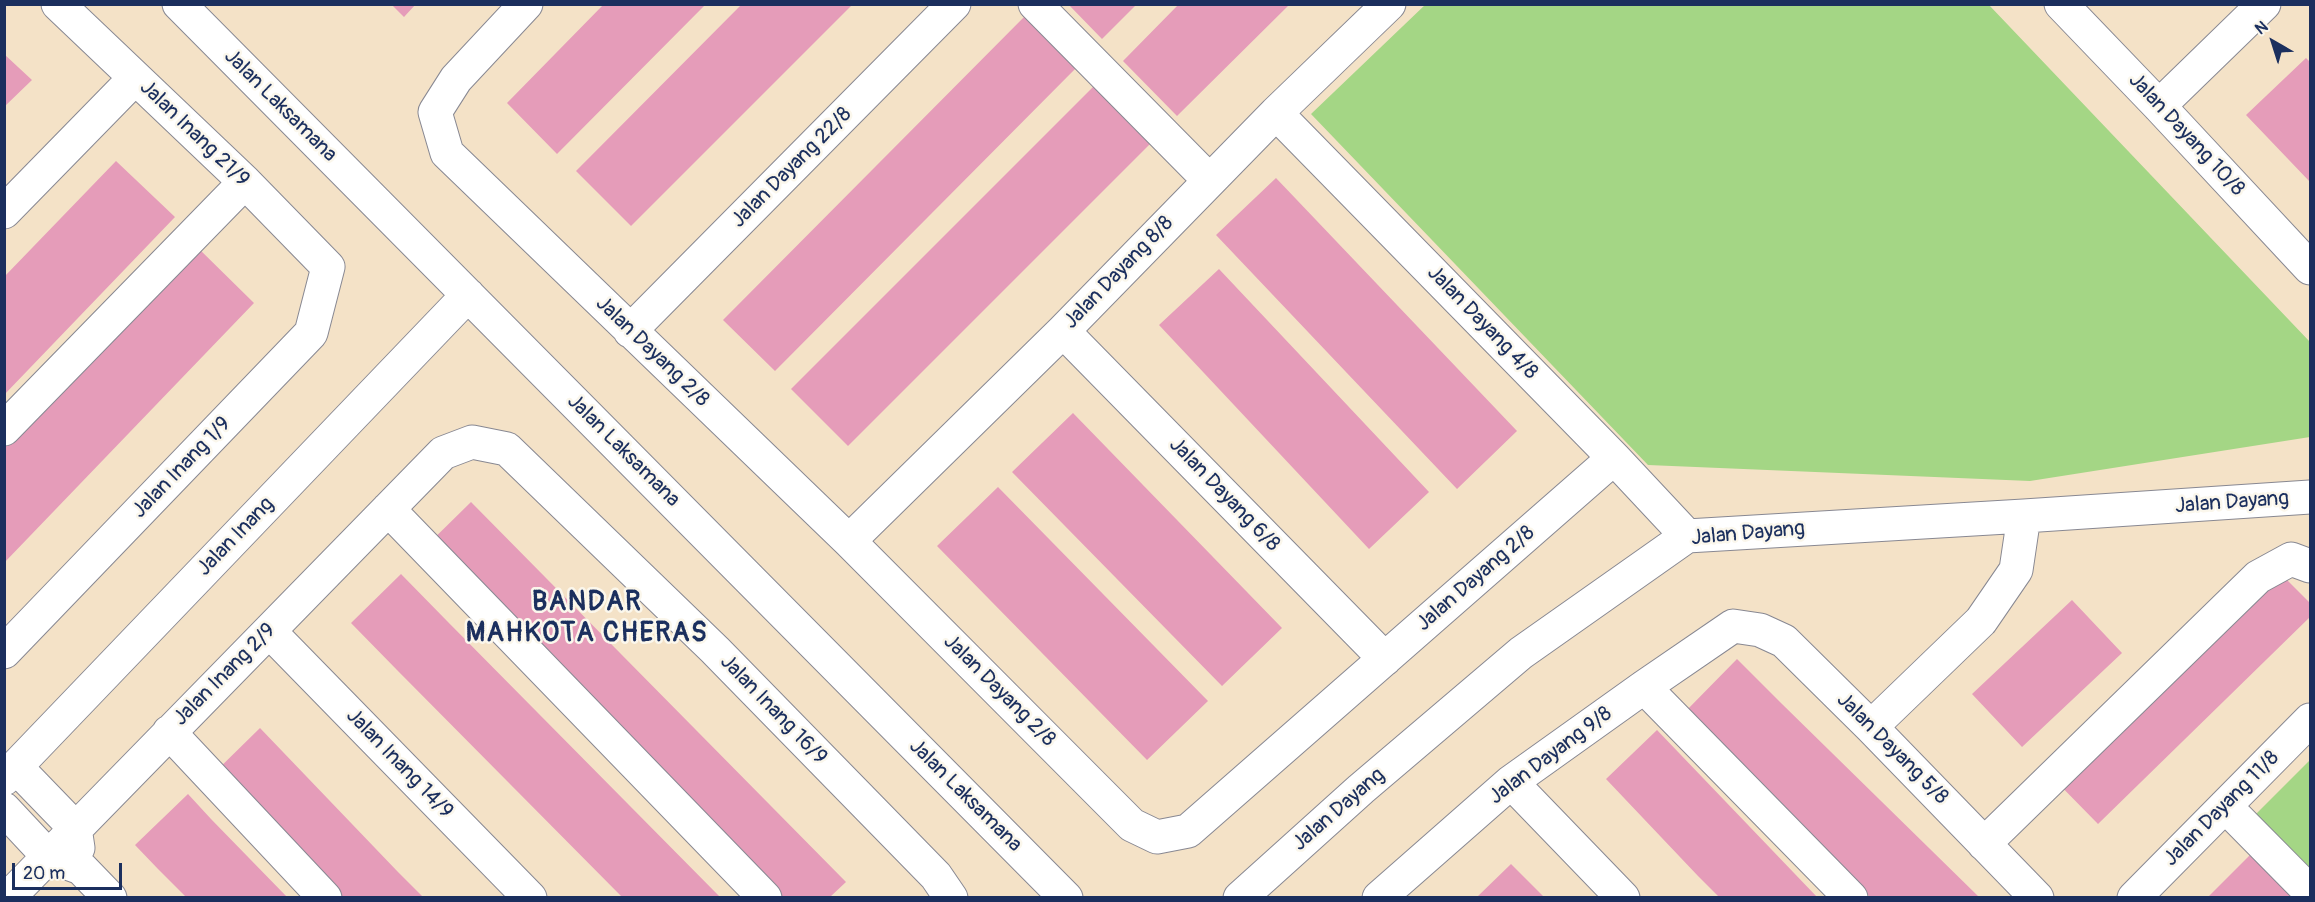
<!DOCTYPE html>
<html>
<head>
<meta charset="utf-8">
<style>
	body { margin:0 }
	#map { position:relative; width:2315px; height:902px; overflow:hidden; background:#f4e2c7; font-family:Pangolin,sans-serif }
	canvas { display:block }
	.frame { position:absolute; inset:0; border:6px solid #1b2f5e; pointer-events:none }
	.north { position:absolute; left:2243px; top:12px; width:60px; height:60px; -webkit-text-stroke:4px #fbf7ec; paint-order:stroke; rotate:321deg; font-size:16px; font-weight:700; line-height:24px; text-align:center; color:#1b2f5e }
	.north::after { content:''; display:block; margin:auto; width:21px; height:27px; background:#1b2f5e; clip-path:polygon(50% 0,100% 100%,50% 72%,0 100%) }
	.scale { position:absolute; left:12px; top:863px; width:110px; height:27px; box-sizing:border-box; border:3px solid #1b2f5e; border-top:0; padding-left:8px; font-size:18px; line-height:21px; white-space:nowrap; color:#1b2f5e; -webkit-text-stroke:4px #fbf7ec; paint-order:stroke }
</style>
</head>
<body>
<div id="map">
<canvas width="2315" height="902"></canvas>
<div class="frame"></div>
<div class="north">N</div>
<div class="scale">20 m</div>
</div>
<script>
const ctx = document.querySelector('canvas').getContext('2d');
ctx.lineJoin = 'round';
function fill(path, color) { ctx.fillStyle = color; ctx.fill(path, 'evenodd'); }
function stroke(path, color, width, dash) { ctx.strokeStyle = color; ctx.lineWidth = width; ctx.lineCap = dash ? 'butt' : 'round'; ctx.setLineDash(dash || []); ctx.stroke(path); }
function write(font, color, halo, rows, align = 'center') {
  ctx.font = font + ' Pangolin,sans-serif'; ctx.lineWidth = 5; ctx.setLineDash([]); ctx.textBaseline = 'middle'; ctx.strokeStyle = halo; ctx.fillStyle = color; for (const [text, x, y, turn = 0] of rows) {
    ctx.save(); ctx.translate(x, y); ctx.rotate((+turn || 0) * Math.PI / 180); ctx.textAlign = isNaN(turn) ? turn : align; if (halo) ctx.strokeText(text, 0, 0); ctx.fillText(text, 0, 0); ctx.restore();
  }
}
fill(new Path2D(`
	M1426,4L1989,5L2310,342V437L2030,481L1648,465L1311,114Z
	M2310,760V883L2248,822Z`), '#a4d685');
fill(new Path2D(`
	M391,4H416L404,17Z
	M604,4H706L557,154L507,103Z
	M742,4H853L631,226L576,171Z
	M1068,4H1137L1102,39Z
	M1179,4H1290L1177,116L1123,61Z
	M1028,13L1080,64L775,371L723,320Z
	M4,54L32,80L4,107Z
	M2306,58L2310,62V182L2246,115Z
	M1098,82L1155,139L848,446L791,389Z
	M116,161L175,217L4,395V277Z
	M1276,178L1517,431L1457,489L1216,235Z
	M194,244L254,303L4,563V441Z
	M1219,269L1429,492L1369,549L1159,325Z
	M1073,413L1282,628L1222,686L1012,472Z
	M998,487L1208,701L1147,760L937,546Z
	M471,502L846,882L830,897H750L415,557Z
	M2266,559L2310,603V617L2098,824L2047,772Z
	M401,574L447,621L720,897H622L397,670L351,623Z
	M2072,600L2122,653L2022,747L1972,694Z
	M1737,659L1781,703L1979,897H1870L1683,714Z
	M260,728L398,872L423,897H321L208,779Z
	M1657,730L1680,754L1817,897H1719L1698,876L1606,779Z
	M188,794L211,819L287,897H186L158,869L135,845Z
	M2257,848L2306,897H2208Z
	M1511,864L1544,897H1477Z`), '#e59cb9');
const minor = new Path2D(`
	M179,4L1066,898
	M526,4L456,79L435,112L447,153L849,541L1132,825L1157,837L1188,831L1614,458
	M1035,4L1209,180
	M2061,4L2159,106L2310,268
	M2159,106L2264,4
	M1276,113L1614,458L1687,536
	M4,212L135,78
	M630,331L954,4
	M1063,331L1385,659
	M4,429L245,182
	M388,509L765,898
	M849,541L1063,331L1276,113L1389,4
	M269,631L530,898
	M4,652L311,333L328,267L245,182L58,4
	M1644,687L1851,898
	M1871,727L1981,621L2016,570L2024,516
	M169,732L325,898
	M16,767L75,828L78,848
	M4,779L468,295
	M1511,782L1623,898
	M2225,806L2310,892
	M4,809L48,856L81,868L110,898
	M1984,844L2258,577L2291,559L2310,566
	M8,898L443,453L472,442L507,449L715,650L936,876L951,898
	M1240,898L1361,789L1521,653L1687,536L2024,516L2310,497
	M1379,898L1511,782L1644,687L1733,626L1760,630L1784,641L1871,727L2037,898
	M2134,898L2310,720`);
stroke(minor, '#888892', 35);
stroke(minor, '#fff', 33);
write('21px', '#1b2f5e', '#fbf7ec', [
	["Jalan Laksamana",280,106,45],
	["Jalan Inang 21/9",194,134,44],
	["Jalan Dayang 10/8",2186,135,47],
	["Jalan Dayang 22/8",792,168,-45],
	["Jalan Dayang 8/8",1119,273,-46],
	["Jalan Dayang 4/8",1482,323,46],
	["Jalan Dayang 2/8",652,352,44],
	["Jalan Laksamana",623,451,45],
	["Jalan Inang 1/9",182,468,-46],
	["Jalan Dayang 6/8",1224,495,46],
	["Jalan Dayang",2232,503,-4],
	["Jalan Dayang",1748,534,-5],
	["Jalan Inang",236,537,-46],
	["Jalan Dayang 2/8",1476,579,-41],
	["Jalan Inang 2/9",225,675,-45],
	["Jalan Dayang 2/8",999,691,45],
	["Jalan Inang 16/9",773,710,46],
	["Jalan Dayang 5/8",1892,749,45],
	["Jalan Dayang 9/8",1551,756,-37],
	["Jalan Inang 14/9",399,764,46],
	["Jalan Laksamana",965,796,45],
	["Jalan Dayang 11/8",2222,809,-45],
	["Jalan Dayang",1339,810,-41]
]);
ctx.letterSpacing = '1.5px';
write('bold 27px', '#1b2f5e', '#fbf7ec', [
	["BANDAR",587,603],
	["MAHKOTA CHERAS",587,634]
]);
ctx.letterSpacing = '0px';
</script>
</body>
</html>
